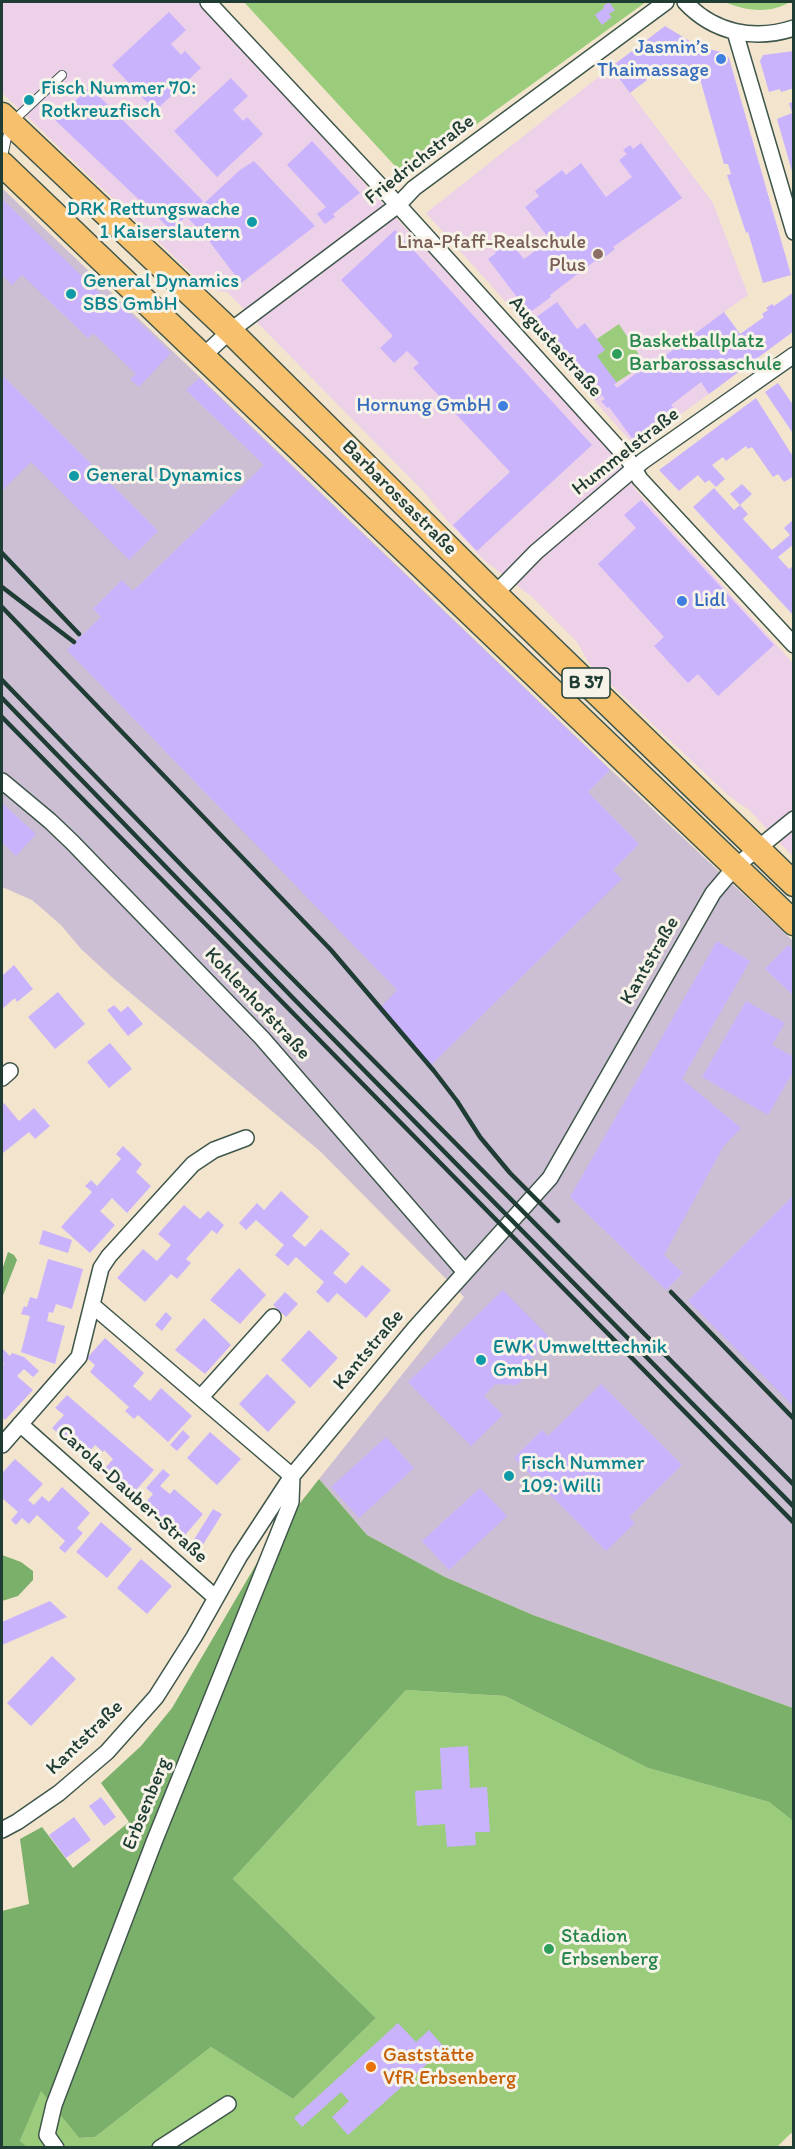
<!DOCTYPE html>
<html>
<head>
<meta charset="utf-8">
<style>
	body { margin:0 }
	#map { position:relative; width:795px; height:2149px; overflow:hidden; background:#f3e5cd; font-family:Itim,sans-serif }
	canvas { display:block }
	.frame { position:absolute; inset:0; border:3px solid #1f3d34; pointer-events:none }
</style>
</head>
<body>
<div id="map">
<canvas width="795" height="2149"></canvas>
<div class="frame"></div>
</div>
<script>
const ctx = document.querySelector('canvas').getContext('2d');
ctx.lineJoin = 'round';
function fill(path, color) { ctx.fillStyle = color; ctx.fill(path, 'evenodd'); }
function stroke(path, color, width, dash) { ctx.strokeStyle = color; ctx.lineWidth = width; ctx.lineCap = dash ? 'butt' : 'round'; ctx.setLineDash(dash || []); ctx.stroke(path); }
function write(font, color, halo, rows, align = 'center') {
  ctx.font = font + ' Itim,sans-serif'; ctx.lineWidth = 6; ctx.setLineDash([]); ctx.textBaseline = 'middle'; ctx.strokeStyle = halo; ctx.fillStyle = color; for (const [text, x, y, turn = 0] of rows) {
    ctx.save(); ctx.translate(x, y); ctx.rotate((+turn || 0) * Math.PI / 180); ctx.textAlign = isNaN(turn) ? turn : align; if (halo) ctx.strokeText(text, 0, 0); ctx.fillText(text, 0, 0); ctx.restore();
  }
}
fill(new Path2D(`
	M2,2H198L399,221L607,442L635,489L793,663V857L749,810L729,796L590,665L577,642L532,597L485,561L450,524L424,492L227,292L208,289L2,93Z
	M611,67L713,203L748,295L724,312L758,358L636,447L426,213Z`), '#edd1e9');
fill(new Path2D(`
	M2,188L611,770L793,941V1708L533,1615L445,1577L367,1535L319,1479L464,1297L321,1152L115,980L81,949L61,925L32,900L2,887Z`), '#ccbfd4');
fill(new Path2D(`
	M244,2H646L409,173L395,166Z
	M725,2H790C770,14 745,11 725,2Z
	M619,324L645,364L614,384L588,345Z
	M406,1690L505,1696L648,1768L769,1802L793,1821V2135L791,2133L777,2147L27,2148L20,2141L41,2090L79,2138L95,2137L211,2047L293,2099L376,2018L233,1879Z`), '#9acc7b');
fill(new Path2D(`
	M8,1252L14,1255L17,1260L2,1298V1270Z
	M319,1479L367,1535L445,1577L533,1615L793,1708V1821L769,1802L648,1768L505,1696L406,1690L233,1879L376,2018L293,2099L211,2047L95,2137L79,2138L41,2091L20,2141L27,2147L2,2148V1911L29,1904L20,1839L42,1827L73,1868L129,1822L101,1783L141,1746L172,1708L268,1544Z
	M2,1555L21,1562L33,1571V1580L18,1596L2,1601Z`), '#7bb06b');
fill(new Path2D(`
	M609,2L615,10L609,14L612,17L602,25L595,15L604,8L603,6Z
	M169,12L186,30L171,44L181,55L185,51L201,68L155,111L112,65Z
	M665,26L688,40L705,48L725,53L729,58L791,275L763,283L748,232L746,233L727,175L731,174L728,164H724L700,79L672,67L671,64L651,77L649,74L644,77L647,80L630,93L611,67Z
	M794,51V88L781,92L780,89L769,92L760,61L763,55Z
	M231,78L248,96L233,110L243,121L247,117L263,134L217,177L174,131Z
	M90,87L203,201L171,230L55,120Z
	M794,102V175H793L777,119L792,113L789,103Z
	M312,141L360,193L333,214L335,217L325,224L317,214L326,207L287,165Z
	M641,143L682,198L613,247L615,249L598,262L596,260L550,295L551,297L529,313L488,259L496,253L493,248L499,243L503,248L510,242L524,259L550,240L525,207L539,196L535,191L562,170L566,175L581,163L606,197L632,177L619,160L627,154L623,150L630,145L633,149Z
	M254,161L315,226L241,283L206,237L188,218L240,170Z
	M2,199L114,307L119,303L171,353L139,387L130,379L136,374L93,333L88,338L22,275L12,285L2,275Z
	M395,230L592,445L477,551L453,525L510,472L413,368L419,363L407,351L394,363L380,348L393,336L341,280Z
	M794,292V331L709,394L701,382L671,405L675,410L634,441L609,407L607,408L601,401L605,399L602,395L596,400L535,318L557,302L577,329L585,323L605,350L597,356L617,383L614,384L617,388L644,367L646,370L724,312L740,334L764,317L762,314L768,310L766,308L772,304L774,306Z
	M2,375L158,531L129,560L31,462L2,491Z
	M199,378L610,770L588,792L639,844L613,870L622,879L431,1065L378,1010L397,990L67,650L101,617L93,609L122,580L133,591L264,465L186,390Z
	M778,383L794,406V435L765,392Z
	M756,398L794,458V476L784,482L778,474L773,477L752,447L748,449L746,446L726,461L723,457L712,465L725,479L716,487L709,480L705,483L698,475L679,491L659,470Z
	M742,484L752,494L740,505L730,494Z
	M714,488L734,510L740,505L748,514L743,519L772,550L790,535L784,528L794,519V544L778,557L789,569L792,567L794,568V616L693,507Z
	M641,500L774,645L718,696L698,674L688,683L654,646L664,637L598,564L636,528L624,515Z
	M2,803L36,834L16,856L2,842Z
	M717,941L750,961L682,1079L741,1128L723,1147L664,1255L683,1273L666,1290L570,1197Z
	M788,945L794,950V996L765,969Z
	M14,965L33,989L17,1002L15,998L2,1009V976Z
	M58,992L85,1024L55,1049L28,1017Z
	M746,1001L785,1023L772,1045L794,1057V1070L768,1115L702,1077Z
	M114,1005L121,1012L128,1006L143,1024L128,1036L107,1010Z
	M110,1043L132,1069L109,1088L87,1062Z
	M4,1103L19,1121L34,1108L50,1126L35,1139L29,1132L3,1153L2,1151V1106Z
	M123,1146L142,1164L136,1172L151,1186L127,1213L112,1198L106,1205L100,1211L115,1225L90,1253L61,1227L92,1192L85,1186L91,1180L97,1186L121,1159L116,1154Z
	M281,1191L309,1217L292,1236L305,1247L321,1229L350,1254L333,1273L346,1284L362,1265L391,1290L366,1318L337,1293L328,1303L316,1292L324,1282L296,1257L288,1266L275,1255L284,1245L256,1220L246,1230L239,1223L257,1203L264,1210Z
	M794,1195V1407L688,1301Z
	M184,1205L200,1219L208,1211L224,1225L217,1234L212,1230L186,1259L191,1263L177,1279L171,1274L145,1302L117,1278L143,1249L157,1261L171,1245L158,1234Z
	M43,1230L72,1240L68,1253L39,1244Z
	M48,1259L83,1269L72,1309L56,1304L53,1313L49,1312L47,1321L65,1326L55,1364L21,1352L30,1316L21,1314L24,1306L27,1307L30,1297L37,1299Z
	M239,1268L266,1295L240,1324L210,1300Z
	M503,1290L551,1339L521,1369L527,1375L517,1385L495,1384L484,1396L503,1415L471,1446L408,1382Z
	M285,1292L298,1304L286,1317L273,1305Z
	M166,1312L172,1318L162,1331L155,1325Z
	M204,1318L231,1345L205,1374L175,1350Z
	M309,1330L338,1358L310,1388L281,1360Z
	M105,1338L144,1373L133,1386L141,1393L150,1401L161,1388L192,1416L168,1442L138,1415L134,1419L125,1411L129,1407L90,1372L95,1365L87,1358Z
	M2,1348L10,1356L12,1353L24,1357L39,1371L33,1377L24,1369L17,1376L33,1390L5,1420L2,1417V1367L4,1364L2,1362Z
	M267,1374L296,1402L268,1432L239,1404Z
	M601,1384L682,1465L629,1517L635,1523L606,1551L514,1458L542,1430L548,1436Z
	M67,1395L154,1470L129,1498L101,1473L113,1459L104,1450L103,1452L95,1445L85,1457L52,1428L64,1415L55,1408Z
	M183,1430L190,1437L177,1451L170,1445Z
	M210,1432L241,1459L217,1485L187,1458Z
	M386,1437L414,1468L359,1518L331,1487Z
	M15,1459L43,1484L28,1500L34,1505L42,1496L49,1502L62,1487L90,1513L77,1528L83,1533L65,1553L59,1548L65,1541L37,1515L29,1524L22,1518L16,1525L11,1520L18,1512L2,1498V1471L3,1472Z
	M163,1469L170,1475L160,1486L170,1494L174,1489L203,1514L180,1541L142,1507L153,1494L146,1488Z
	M480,1488L507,1516L449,1570L422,1541Z
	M213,1509L222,1514L199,1551L190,1546Z
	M101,1522L132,1549L107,1578L76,1552Z
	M141,1559L172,1586L147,1614L117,1588Z
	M50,1601L67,1617L2,1645V1622Z
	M52,1656L76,1679L31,1726L7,1703Z
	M468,1746L470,1788L487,1787L490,1832H475L476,1845L447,1847L445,1824L417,1826L415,1791L442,1789L440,1748Z
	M101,1797L116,1817L104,1826L89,1806Z
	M74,1817L91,1840L66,1858L49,1835Z
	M398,2023L416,2042L429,2030L445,2048L348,2135L332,2117L349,2101L341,2092L302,2127L294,2118Z`), '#cab3fd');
const service = new Path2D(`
	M2,161L10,124L62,75`);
const minor = new Path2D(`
	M208,2L398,205L628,459L640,479L794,645
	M685,2C714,33 754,41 794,28
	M735,32L794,232
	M203,356L230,331L398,205L414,188L666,2
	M495,594L536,552L643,461L794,355
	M2,781L50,821L72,842L262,1038L465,1272
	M2,1078L10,1071
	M201,1397L273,1317
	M20,1424L216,1598
	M2,1445L79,1357L101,1268L109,1256L193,1164L214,1150L246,1138
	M2,1830L17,1822L59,1793L107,1752L156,1697L194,1637L239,1557L292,1476L415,1328L550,1178L713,893L735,867L794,819
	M56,2148L47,2135L54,2105L154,1842L291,1502L292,1476L92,1305
	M160,2148L228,2104`);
const primary = new Path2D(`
	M2,115L230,331L495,594L794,884
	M2,164L794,923`);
stroke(service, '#3f564b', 10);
stroke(minor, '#3f564b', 18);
stroke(primary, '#3f564b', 27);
stroke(service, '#fff', 8);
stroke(minor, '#fff', 15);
stroke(primary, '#f7c06c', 24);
stroke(new Path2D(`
	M2,553L79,634
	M2,587L74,642
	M2,607L331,950L434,1071L457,1101L480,1137L510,1173L558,1221
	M2,680L256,942L794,1485
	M2,698L293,998L794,1507
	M2,717L794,1523
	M671,1292L794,1419`), '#1f3d34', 4.5);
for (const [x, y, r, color] of [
	[721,59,6,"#3f7fe0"],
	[29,100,6,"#0f9aa8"],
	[252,222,6,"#0f9aa8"],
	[598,254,6,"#8d6e63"],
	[71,294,6,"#0f9aa8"],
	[617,354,6,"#2e9e5b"],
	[503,406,6,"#3f7fe0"],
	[74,476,6,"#0f9aa8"],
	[682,601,6,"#3f7fe0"],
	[481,1360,6,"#0f9aa8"],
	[509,1476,6,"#0f9aa8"],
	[549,1949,6,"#2e9e5b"],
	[371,2067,6,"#e8710a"]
]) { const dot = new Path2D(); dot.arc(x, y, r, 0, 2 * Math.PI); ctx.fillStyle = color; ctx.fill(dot); stroke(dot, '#f7f3e8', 2); }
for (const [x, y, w] of [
	[586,683,48]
]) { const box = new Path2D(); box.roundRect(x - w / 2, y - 15, w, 30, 4.5); ctx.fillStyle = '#f7f3e8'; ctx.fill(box); stroke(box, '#1f3d34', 1.5); }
write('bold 18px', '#1f3d34', null, [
	["B 37",586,683]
]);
write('20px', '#366cbe', '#f7f3e8', [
	["Jasmin’s",709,48],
	["Thaimassage",709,71],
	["Hornung GmbH",491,406],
	["Lidl",694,601,"left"]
], 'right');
write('20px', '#0d838f', '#f7f3e8', [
	["Fisch Nummer 70:",41,89],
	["Rotkreuzfisch",41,112],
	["DRK Rettungswache",240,210,"right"],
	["1 Kaiserslautern",240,233,"right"],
	["General Dynamics",83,282],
	["SBS GmbH",83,305],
	["General Dynamics",86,476],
	["EWK Umwelttechnik",493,1348],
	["GmbH",493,1371],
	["Fisch Nummer",521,1464],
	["109: Willi",521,1487]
], 'left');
write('20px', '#1f3d34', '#f7f3e8', [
	["Friedrichstraße",420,160,-38],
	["Augustastraße",555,347,48],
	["Hummelstraße",626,452,-38],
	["Barbarossastraße",399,498,45],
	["Kantstraße",650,961,-60],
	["Kohlenhofstraße",257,1004,47],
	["Kantstraße",369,1350,-50],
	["Carola-Dauber-Straße",132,1495,42],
	["Kantstraße",85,1738,-44],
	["Erbsenberg",147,1804,-68]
]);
write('20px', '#785e54', '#f7f3e8', [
	["Lina-Pfaff-Realschule",586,243],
	["Plus",586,266]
], 'right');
write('20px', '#27864d', '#f7f3e8', [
	["Basketballplatz",629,342],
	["Barbarossaschule",629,365],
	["Stadion",561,1937],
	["Erbsenberg",561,1960]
], 'left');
write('20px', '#c56008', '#f7f3e8', [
	["Gaststätte",383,2056],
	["VfR Erbsenberg",383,2079]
], 'left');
</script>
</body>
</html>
